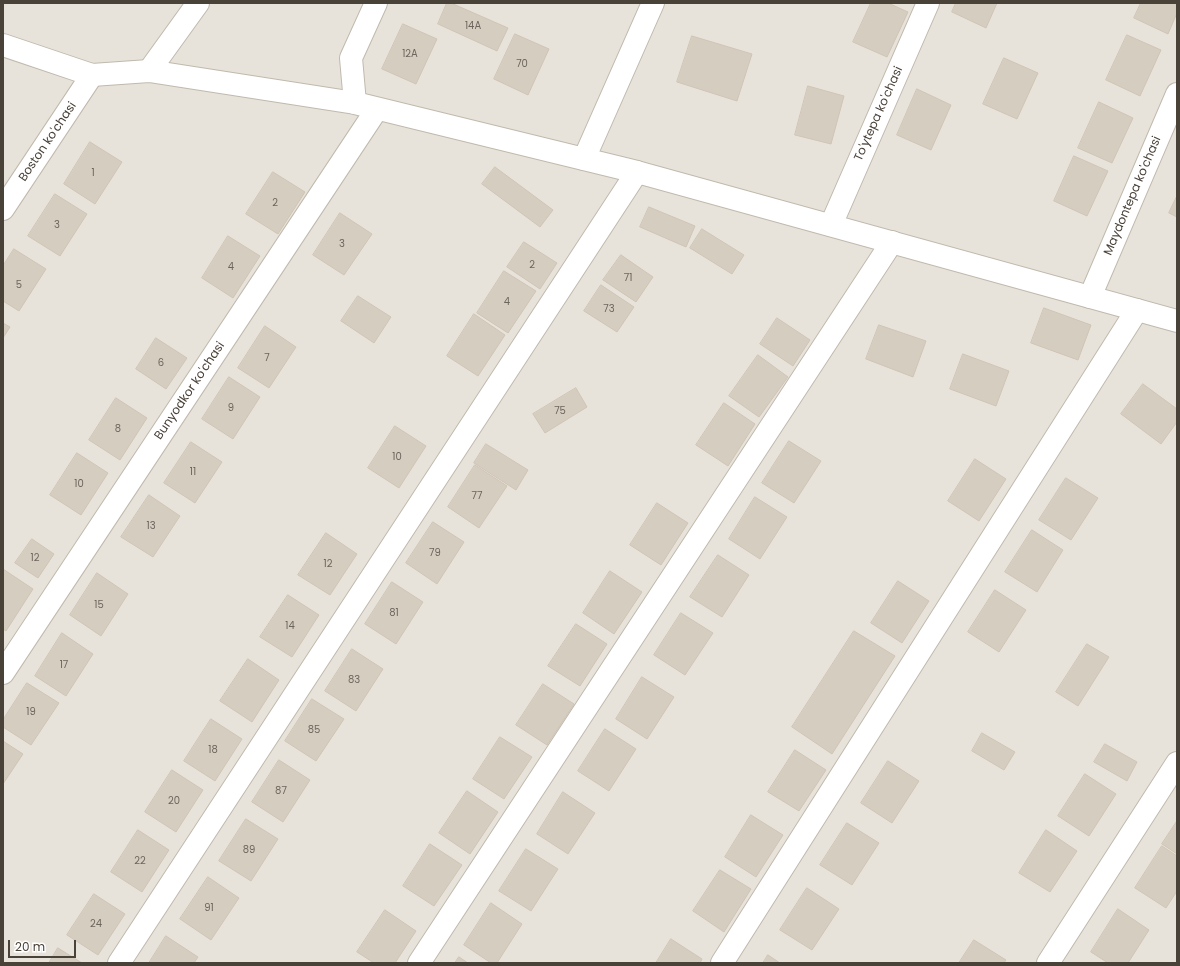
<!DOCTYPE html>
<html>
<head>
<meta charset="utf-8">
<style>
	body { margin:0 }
	#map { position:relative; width:1180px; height:966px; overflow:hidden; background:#f5f2ec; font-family:Poppins,sans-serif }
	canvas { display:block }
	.frame { position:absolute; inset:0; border:4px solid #494239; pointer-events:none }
	.scale { position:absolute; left:8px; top:940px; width:68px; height:18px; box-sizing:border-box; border:2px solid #494239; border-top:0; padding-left:5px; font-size:12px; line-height:14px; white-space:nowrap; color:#494239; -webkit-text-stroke:3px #fff; paint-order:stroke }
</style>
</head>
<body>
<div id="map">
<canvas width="1180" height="966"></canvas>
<div class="frame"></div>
<div class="scale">20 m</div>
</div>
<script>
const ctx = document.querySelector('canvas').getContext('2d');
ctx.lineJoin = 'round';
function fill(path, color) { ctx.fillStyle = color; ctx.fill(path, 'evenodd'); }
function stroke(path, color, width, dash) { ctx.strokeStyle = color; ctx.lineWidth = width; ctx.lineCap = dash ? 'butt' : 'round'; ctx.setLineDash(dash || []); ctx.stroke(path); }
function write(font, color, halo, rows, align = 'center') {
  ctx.font = font + ' Poppins,sans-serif'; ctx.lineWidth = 3; ctx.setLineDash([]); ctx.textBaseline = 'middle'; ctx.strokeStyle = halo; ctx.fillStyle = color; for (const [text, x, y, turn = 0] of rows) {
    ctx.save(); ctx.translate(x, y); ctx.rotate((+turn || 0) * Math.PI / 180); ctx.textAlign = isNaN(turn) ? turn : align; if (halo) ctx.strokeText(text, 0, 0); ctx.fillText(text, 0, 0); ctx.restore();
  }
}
fill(new Path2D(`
	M3,3H1177V963H3Z`), '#e8e3da');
const building = new Path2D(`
	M447,3H451L508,28L497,51L438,24Z
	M871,3H888L908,12L887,57L853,42Z
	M956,3H997L986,28L952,12Z
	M1141,3H1177V13L1168,34L1134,18Z
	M403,24L437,39L416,84L382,69Z
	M515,34L549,49L528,95L494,79Z
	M1127,35L1161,50L1140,96L1106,80Z
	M692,36L752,54L737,101L677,82Z
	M1004,58L1038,73L1017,119L983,104Z
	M808,86L844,96L831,144L795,135Z
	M917,89L951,105L931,150L897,135Z
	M1099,102L1133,118L1112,163L1078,148Z
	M90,142L122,162L95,204L64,184Z
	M1074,156L1108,171L1087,216L1054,201Z
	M495,167L553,210L540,227L482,184Z
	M273,172L305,192L278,234L246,214Z
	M55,194L87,214L60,256L28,236Z
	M1177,196V217L1169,213Z
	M649,207L695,226L686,247L640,227Z
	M340,213L372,234L344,275L313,255Z
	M702,229L744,255L732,274L690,248Z
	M228,236L260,256L233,298L202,278Z
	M524,242L557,263L540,289L507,267Z
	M14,249L46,269L19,311L3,301V266Z
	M621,255L653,277L636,302L603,280Z
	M504,271L536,291L508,333L477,313Z
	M601,285L634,307L617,332L584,311Z
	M358,296L391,317L374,343L341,321Z
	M1044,308L1091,325L1078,360L1031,343Z
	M474,314L505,335L478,376L447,356Z
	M777,318L810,340L793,366L760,344Z
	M3,323L10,327L3,338Z
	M879,325L926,341L913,377L866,359Z
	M265,326L296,347L269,388L238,368Z
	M156,338L187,358L166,389L136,369Z
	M963,354L1009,371L996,406L950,389Z
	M758,355L788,377L759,417L729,396Z
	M229,377L260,397L233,439L202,419Z
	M1143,384L1177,409V422L1161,444L1121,414Z
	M576,388L587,407L545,433L533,414Z
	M116,398L147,418L120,460L89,440Z
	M724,403L755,424L728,466L696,445Z
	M395,426L426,446L399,488L368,468Z
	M789,441L821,461L794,503L762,483Z
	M191,442L222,462L195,503L164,483Z
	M486,444L528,470L516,490L474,463Z
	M77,453L108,473L81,515L50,495Z
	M975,459L1006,479L979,521L948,501Z
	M475,465L507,486L479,528L448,507Z
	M1066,478L1098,498L1071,540L1039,520Z
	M149,495L180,516L153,557L121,537Z
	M755,497L787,517L760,559L729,539Z
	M657,503L688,523L661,565L630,545Z
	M433,522L464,542L437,584L406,563Z
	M1032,530L1063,550L1037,592L1005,572Z
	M326,533L357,554L330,595L298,575Z
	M32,539L54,554L38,578L15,563Z
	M718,555L749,575L722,617L690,597Z
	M3,569L33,589L6,631L3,629Z
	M610,571L642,592L614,634L583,613Z
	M97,573L128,594L101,636L70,615Z
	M898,581L929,601L902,643L871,623Z
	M392,582L423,602L396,644L365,624Z
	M995,590L1026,610L999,652L968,632Z
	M288,595L319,615L292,657L260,637Z
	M681,613L713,633L685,675L654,655Z
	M576,624L607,644L580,686L548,666Z
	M854,631L895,656L832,754L792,727Z
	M62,633L93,654L66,696L35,676Z
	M1087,644L1109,657L1078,706L1056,692Z
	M352,649L383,669L356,711L325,691Z
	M248,659L279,680L252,722L220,701Z
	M642,677L674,697L647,739L616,719Z
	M27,683L59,703L31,745L3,727V720Z
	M543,684L574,704L547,745L516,725Z
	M312,699L344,719L316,761L285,741Z
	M211,719L242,739L215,781L184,761Z
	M605,729L636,749L609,791L578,771Z
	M982,733L1015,752L1004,770L972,751Z
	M500,737L532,757L504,799L473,779Z
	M3,741L23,754L3,784Z
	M1105,744L1137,762L1127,781L1094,762Z
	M795,750L826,770L799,811L768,792Z
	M279,760L310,780L283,822L252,802Z
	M888,761L919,781L892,823L861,803Z
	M172,770L203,790L176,832L145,812Z
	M1085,774L1116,794L1089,836L1058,816Z
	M467,791L498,812L470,854L439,833Z
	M563,792L595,813L568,854L537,834Z
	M751,815L783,835L756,877L725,857Z
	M246,819L278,839L251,881L219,861Z
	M1177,821V854L1162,844Z
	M847,823L879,843L852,885L820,865Z
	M138,830L169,850L142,892L111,872Z
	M1046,830L1077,851L1050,892L1019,873Z
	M430,844L462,865L434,906L403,886Z
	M1162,846L1177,856V891L1166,908L1135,888Z
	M526,849L558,869L531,911L499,891Z
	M720,870L751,889L724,932L693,911Z
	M208,877L239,898L211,940L180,919Z
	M807,888L839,909L812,950L780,930Z
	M94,894L125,914L98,955L67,935Z
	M491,903L522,924L497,963H491L464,945Z
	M1118,909L1149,930L1128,963H1108L1091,952Z
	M385,910L416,931L395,963H374L357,952Z
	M166,936L198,957L194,963H149Z
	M671,939L702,959L700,963H656Z
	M974,940L1006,960L1004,963H959Z
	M58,948L82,963H49Z
	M768,955L780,963H763Z
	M459,957L468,963H455Z`);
fill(building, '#d6cdc1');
stroke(building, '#d0c5b5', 1);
const minor = new Path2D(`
	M149,71L198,3
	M355,103L351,58L376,3
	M584,159L653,3
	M3,209L92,75
	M831,225L928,3
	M1090,297L1177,94
	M3,673L377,109
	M119,963L637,172
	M419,963L892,242
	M722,963L1137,310
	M1048,963L1177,763`);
const tertiary = new Path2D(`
	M3,45L92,75L149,71L355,103L637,172L1177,321`);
stroke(minor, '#c0b9ae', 24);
stroke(tertiary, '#c0b9ae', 24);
stroke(minor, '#fff', 22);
stroke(tertiary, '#fff', 22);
write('10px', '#6c655b', null, [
	["14A",473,26],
	["12A",410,54],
	["70",522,64],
	["1",93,173],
	["2",275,203],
	["3",57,225],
	["3",342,244],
	["2",532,265],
	["4",231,267],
	["71",628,278],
	["5",19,285],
	["4",507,302],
	["73",609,309],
	["7",267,358],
	["6",161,363],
	["9",231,408],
	["75",560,411],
	["8",118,429],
	["10",397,457],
	["11",193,472],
	["10",79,484],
	["77",477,496],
	["13",151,526],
	["79",435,553],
	["12",35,558],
	["12",328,564],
	["15",99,605],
	["81",394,613],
	["14",290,626],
	["17",64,665],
	["83",354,680],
	["19",31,712],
	["85",314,730],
	["18",213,750],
	["87",281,791],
	["20",174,801],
	["89",249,850],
	["22",140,861],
	["91",209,908],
	["24",96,924]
]);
write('12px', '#494239', '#fff', [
	["To'ytepa ko'chasi",879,114,-66],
	["Boston ko'chasi",48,142,-56],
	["Maydontepa ko'chasi",1133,196,-67],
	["Bunyodkor ko'chasi",190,391,-56]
]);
</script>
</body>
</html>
